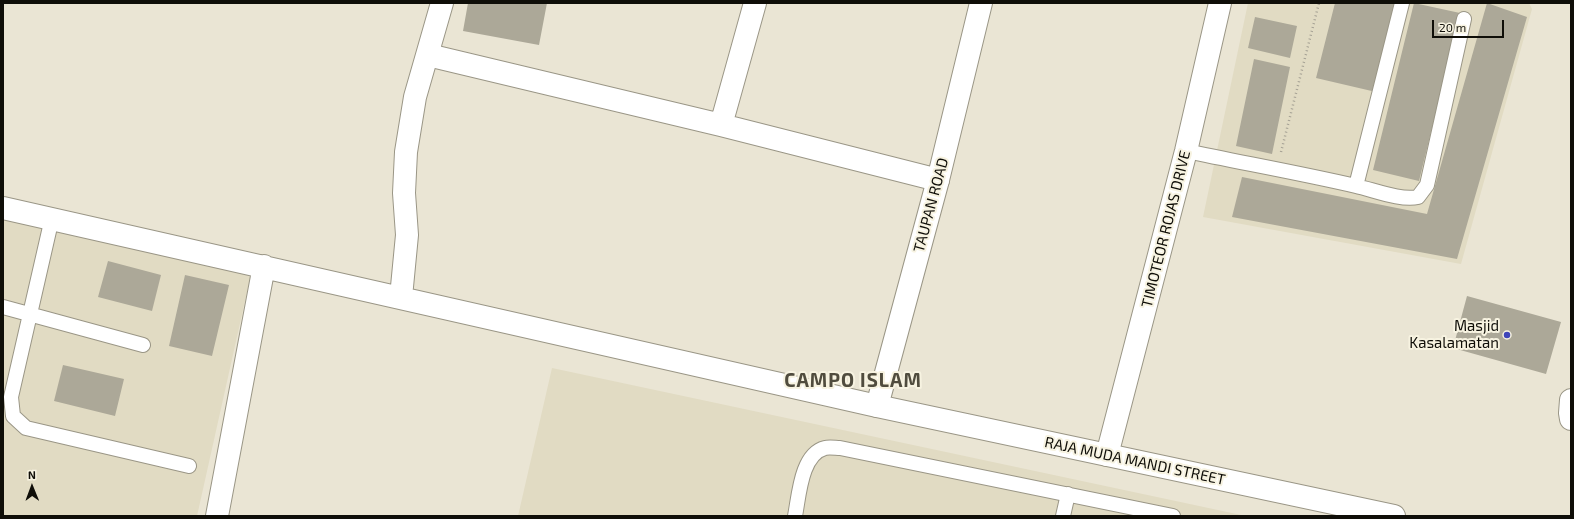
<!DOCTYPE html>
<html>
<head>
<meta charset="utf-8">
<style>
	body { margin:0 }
	#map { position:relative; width:1574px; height:519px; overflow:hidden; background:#eae5d4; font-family:"Exo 2",sans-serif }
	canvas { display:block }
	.frame { position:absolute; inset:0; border:4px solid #0f0e08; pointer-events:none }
	.north { position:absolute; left:12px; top:467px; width:40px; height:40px; -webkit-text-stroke:3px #f7f3e1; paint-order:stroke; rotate:359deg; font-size:11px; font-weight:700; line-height:16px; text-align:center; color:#0f0e08 }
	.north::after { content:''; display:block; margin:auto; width:14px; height:18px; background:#0f0e08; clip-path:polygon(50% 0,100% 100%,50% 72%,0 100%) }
	.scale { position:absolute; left:1432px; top:20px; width:72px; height:18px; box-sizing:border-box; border:2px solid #0f0e08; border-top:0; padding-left:5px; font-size:12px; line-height:14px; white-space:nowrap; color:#0f0e08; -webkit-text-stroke:3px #f7f3e1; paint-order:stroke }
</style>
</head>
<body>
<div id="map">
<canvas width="1574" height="519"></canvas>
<div class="frame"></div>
<div class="north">N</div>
<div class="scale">20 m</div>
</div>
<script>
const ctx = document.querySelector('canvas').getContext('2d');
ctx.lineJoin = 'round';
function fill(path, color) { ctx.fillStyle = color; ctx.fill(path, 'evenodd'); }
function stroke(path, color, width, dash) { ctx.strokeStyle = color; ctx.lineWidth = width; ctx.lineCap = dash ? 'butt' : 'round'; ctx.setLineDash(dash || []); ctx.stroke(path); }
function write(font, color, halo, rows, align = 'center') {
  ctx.font = font + ' "Exo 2",sans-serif'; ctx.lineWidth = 4; ctx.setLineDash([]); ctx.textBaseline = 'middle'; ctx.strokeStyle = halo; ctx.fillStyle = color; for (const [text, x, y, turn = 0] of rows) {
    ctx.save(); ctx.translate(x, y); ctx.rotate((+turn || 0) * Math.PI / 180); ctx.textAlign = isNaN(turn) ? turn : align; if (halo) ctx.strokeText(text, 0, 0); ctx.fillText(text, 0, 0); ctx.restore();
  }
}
fill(new Path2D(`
	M1248,3H1529L1532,9L1461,264L1203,217Z
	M3,219L251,274L197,516H3Z
	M552,368L1246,516H518Z`), '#e1dbc3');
fill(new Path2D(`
	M468,3H547L539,45L463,31Z
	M1335,3H1398L1376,92L1316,78Z
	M1414,3L1460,13L1419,181L1373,170Z
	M1487,3L1527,17L1457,259L1232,217L1242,177L1427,214Z
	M1255,17L1297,26L1290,58L1248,48Z
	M1254,59L1290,67L1272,154L1236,146Z
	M108,261L161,275L152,311L98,297Z
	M185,275L229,285L212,356L169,346Z
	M1467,296L1561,322L1546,374L1453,348Z
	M63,365L124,379L115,416L54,401Z`), '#aca898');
const service = new Path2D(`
	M1186,151C1243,163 1300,173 1356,186C1374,190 1401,201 1418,197L1427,185L1464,19
	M1356,186L1402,3
	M52,218L11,397L13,416L26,428L189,466
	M3,307L143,345
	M795,516C799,496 801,454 825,448C829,447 836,448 840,448L1173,516
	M1063,516L1068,494`);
const minor = new Path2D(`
	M428,55L721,125L938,180
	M721,125L755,3
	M3,208L877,406
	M401,297L407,235L404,193L406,152L415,97L442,3
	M1571,400L1570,413L1571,419
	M1107,455L1186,151L1220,3
	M217,516L264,266`);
const secondary = new Path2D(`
	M981,3L938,180L877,406L1394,516`);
stroke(service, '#9a9686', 16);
stroke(minor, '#9a9686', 24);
stroke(secondary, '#9a9686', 24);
stroke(new Path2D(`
	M1281,152L1319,3`), '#a6a295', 2.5, [1, 3]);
stroke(service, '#fff', 14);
stroke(minor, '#fff', 22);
stroke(secondary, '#fff', 22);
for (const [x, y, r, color] of [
	[1507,335,4,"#3f45b9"]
]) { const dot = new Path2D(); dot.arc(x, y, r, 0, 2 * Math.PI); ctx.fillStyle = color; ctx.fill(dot); stroke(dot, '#f7f3e1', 1.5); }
write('15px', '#0f0e08', '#f7f3e1', [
	["TAUPAN ROAD",931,205,-75],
	["TIMOTEOR ROJAS DRIVE",1166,229,-76],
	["RAJA MUDA MANDI STREET",1135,461,12]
]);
write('15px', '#0f0e08', '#f7f3e1', [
	["Masjid",1499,326],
	["Kasalamatan",1499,343]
], 'right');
ctx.letterSpacing = '1px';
write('bold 19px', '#504c3e', '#f7f3e1', [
	["CAMPO ISLAM",853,381]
]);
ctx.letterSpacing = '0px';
</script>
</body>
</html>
